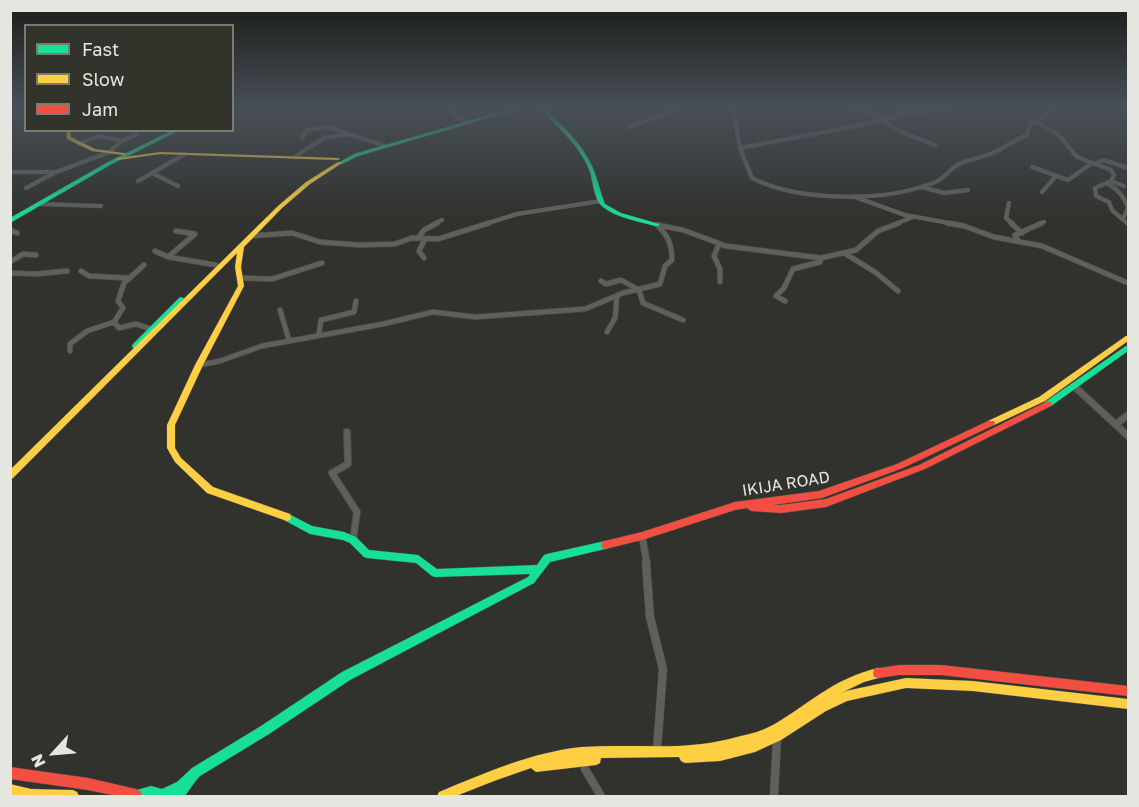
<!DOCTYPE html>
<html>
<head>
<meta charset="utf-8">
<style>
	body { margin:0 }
	#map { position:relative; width:1139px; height:807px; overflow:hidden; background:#31322d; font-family:"Golos Text",sans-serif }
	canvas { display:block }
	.frame { position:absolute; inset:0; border:12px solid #e5e6e0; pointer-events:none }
	.legend { position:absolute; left:24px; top:24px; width:210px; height:108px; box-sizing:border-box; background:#32342b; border:2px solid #7a7b73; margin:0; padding:8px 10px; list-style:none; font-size:18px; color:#e5e6e0 }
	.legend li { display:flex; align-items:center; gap:12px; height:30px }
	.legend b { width:30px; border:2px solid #7a7b73 }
	.north { position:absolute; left:24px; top:723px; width:60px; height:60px; -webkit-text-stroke:4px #32342b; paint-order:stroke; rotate:244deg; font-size:16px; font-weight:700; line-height:24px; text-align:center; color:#e5e6e0 }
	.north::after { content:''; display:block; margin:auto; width:21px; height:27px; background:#e5e6e0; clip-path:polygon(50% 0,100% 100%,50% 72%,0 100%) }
</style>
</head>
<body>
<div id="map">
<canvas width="1139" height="807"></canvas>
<div class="frame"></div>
<ul class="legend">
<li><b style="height:8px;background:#16e098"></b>Fast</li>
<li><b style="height:8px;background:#ffcf43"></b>Slow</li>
<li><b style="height:8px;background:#f24e42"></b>Jam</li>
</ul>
<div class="north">N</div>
</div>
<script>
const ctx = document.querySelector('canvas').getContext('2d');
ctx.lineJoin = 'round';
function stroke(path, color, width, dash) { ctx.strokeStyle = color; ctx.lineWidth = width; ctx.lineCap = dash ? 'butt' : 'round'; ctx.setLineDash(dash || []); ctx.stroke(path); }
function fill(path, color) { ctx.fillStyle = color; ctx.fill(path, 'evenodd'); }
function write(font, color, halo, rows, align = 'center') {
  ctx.font = font + ' "Golos Text",sans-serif'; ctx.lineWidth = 5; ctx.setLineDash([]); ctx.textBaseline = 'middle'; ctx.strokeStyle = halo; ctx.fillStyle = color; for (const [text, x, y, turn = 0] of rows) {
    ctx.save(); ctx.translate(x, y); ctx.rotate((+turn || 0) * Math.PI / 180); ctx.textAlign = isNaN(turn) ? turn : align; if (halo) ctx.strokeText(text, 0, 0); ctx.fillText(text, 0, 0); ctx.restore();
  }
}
const streetFar3 = new Path2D(`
	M446,107L458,118L469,123
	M733,107L740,148L752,178C799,202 884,202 933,183C944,180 949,169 959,164C969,159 980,158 990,154C1003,149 1014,140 1027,135L1030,124L1047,115L1051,107
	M829,107L866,110L887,120
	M896,107L907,113
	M882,121L904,133L935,145
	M1035,121L1059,135L1077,157L1111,170L1114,175L1111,181L1095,188L1096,196L1109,202L1112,210L1128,224
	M629,127L685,107
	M302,138L307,130L327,127L383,145
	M79,144L99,136L122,141
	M740,148L877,122L907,113L960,107
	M109,152L122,141L137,134
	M295,157C296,155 323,139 325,138C332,136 339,136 346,135
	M1095,164L1103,160L1128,168
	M1032,167L1068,180L1092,163
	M10,172H56L110,152
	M152,173L178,186
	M138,181L185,154
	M1111,181L1124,186
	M1107,183C1118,189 1123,196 1128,207L1123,219
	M922,187L944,193L968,190
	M26,188L54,173
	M1042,192L1056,176
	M855,197L905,215L955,224
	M1009,203L1006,218L1013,224
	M39,204L101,206
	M434,224L442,220
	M485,224L517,214L601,201
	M895,224L913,217
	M1039,224L1044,222`);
const streetFar2 = new Path2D(`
	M947,223L964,226L994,237L1042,246L1128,283
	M1011,223L1022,233
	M658,225L683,230L726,246L821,258L856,250L878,231L899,223
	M10,230L17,233
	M251,236L292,233L320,242L359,245L395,244L411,238L438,239L489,223
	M418,238L424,230L437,223
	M1018,240L1015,235L1042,223
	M719,244L714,256L720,269V282
	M155,251L168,257L195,234L176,231
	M844,253L875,272L898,291
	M168,257L216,265
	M424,258L419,251L425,239
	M10,262L23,254L36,255
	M144,265L124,283L118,301L123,308L114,322L119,328L136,324L151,329
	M81,271L89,276L129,278
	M10,273L35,274L67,271
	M241,278L272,279L322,263
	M601,281L606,284L621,280L639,290L643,303L683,320
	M785,301L776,296L784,288L793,269L820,262L821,258
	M280,310L289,340
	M607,332L615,318L617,296
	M319,334L321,320L354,312L356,301
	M70,351V344L87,331L114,322
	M199,365L220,361L262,346L383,324L433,312L475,317L585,309L623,293L660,284L665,266L672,260C672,245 668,235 657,225`);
const streetFar1 = new Path2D(`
	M1075,387L1128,436
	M1116,424L1128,415
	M347,432L348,464L332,473L357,512L353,540
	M642,536L647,564`);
const street = new Path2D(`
	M646,563L650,617L663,669L657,750
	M584,761L585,769L601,796
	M774,796L777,738`);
const fast = new Path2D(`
	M528,107H534L502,114L358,156L342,164L338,163L354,154L499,112Z
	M538,107H542C562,124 582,143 593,168C598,180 600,192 605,204L621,213L659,224V226H655C638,221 617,218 603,207C594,200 593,182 590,172C580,145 557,127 538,107Z
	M173,130H180L112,164L10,223V218L108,162Z
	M181,297L183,298L184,299L183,300L137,348H133L132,346L133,344L179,298Z
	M1126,346H1128V351L1051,406H1045L1044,404L1045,402Z
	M287,513L312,526L344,532L356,537L369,550L418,555L437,569L537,565L544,555L547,554L605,541L608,542L609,545L608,548L605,549L550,562L534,583L350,680L269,734L200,776C194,782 190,789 185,796H128L130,792L151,786L162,789L177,782L192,768L261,726L342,672L528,577L530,574L435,577L432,576L416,563L367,558L364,557L350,543L343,540L310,534L284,520L283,517L284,514Z`);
const slow = new Path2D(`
	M66,130H70L71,137L95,149L124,153L126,154L124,155L92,151L67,139Z
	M160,152L338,158L340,159L338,160L160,154L118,160L116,159L118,158Z
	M338,162L342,163L310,184L282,208L244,247L241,267L244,286L203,365L175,425V448L181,458L213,487L290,514L291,517L290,520L287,521L207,493L175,462L167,448V425L195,365L238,286L235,267L237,253L13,478L10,479V470L278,206L306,182Z
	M1126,336H1128V341L1045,401L994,425H988L987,423L988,421L1039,397Z
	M878,668L882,669L883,673L882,677L864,682L839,694L846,691L906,678L973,681L1128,699V709L973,691L906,688L847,701L826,711L781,740L755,752L720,761L685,763L681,761L679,757L601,758L600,763L596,765L536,772L531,768L494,781L456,796H437L439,792C485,773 532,752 582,747C614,745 646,747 678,746C699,745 720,742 741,736C751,734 761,731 771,726C788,717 804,704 820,694C838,682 857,673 878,668Z
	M10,784L31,789L73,790L77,792L79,796H10Z`);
const jam = new Path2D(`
	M1048,401L1051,402L1052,404L1051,406L925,469L826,507L781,513L751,511L747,508L735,510L642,540L605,549L602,548L601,545L602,542L605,541L642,532L735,502L819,491L897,464L988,421H994L995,423L994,425L903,468L822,498L773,505H781L826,499L919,465Z
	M899,665H941L1128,686V696L941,675H899L878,678L874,677L873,673L874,669Z
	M10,767L88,778L136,789L140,791L142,795L141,796H117L88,790L10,779Z`);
stroke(streetFar3, '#4e4f4a', 4.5);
stroke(streetFar2, '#4e4f4a', 6);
stroke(streetFar1, '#4e4f4a', 8);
stroke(street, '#4e4f4a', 9);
stroke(fast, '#4e4f4a', 1);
stroke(slow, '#4e4f4a', 1);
stroke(jam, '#4e4f4a', 1);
stroke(streetFar3, '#5f605c', 4);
stroke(streetFar2, '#5f605c', 4.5);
stroke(streetFar1, '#5f605c', 6);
stroke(street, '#5f605c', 8);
fill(fast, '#16e098');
fill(slow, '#ffcf43');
fill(jam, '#f24e42');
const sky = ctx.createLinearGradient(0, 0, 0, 220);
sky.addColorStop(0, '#1b1c19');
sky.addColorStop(0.49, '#484f57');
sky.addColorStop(1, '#484f5700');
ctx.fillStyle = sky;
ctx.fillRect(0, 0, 1139, 220);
write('16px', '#e5e6e0', '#32342b', [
	["IKIJA ROAD",786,484,-9]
]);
</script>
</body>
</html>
